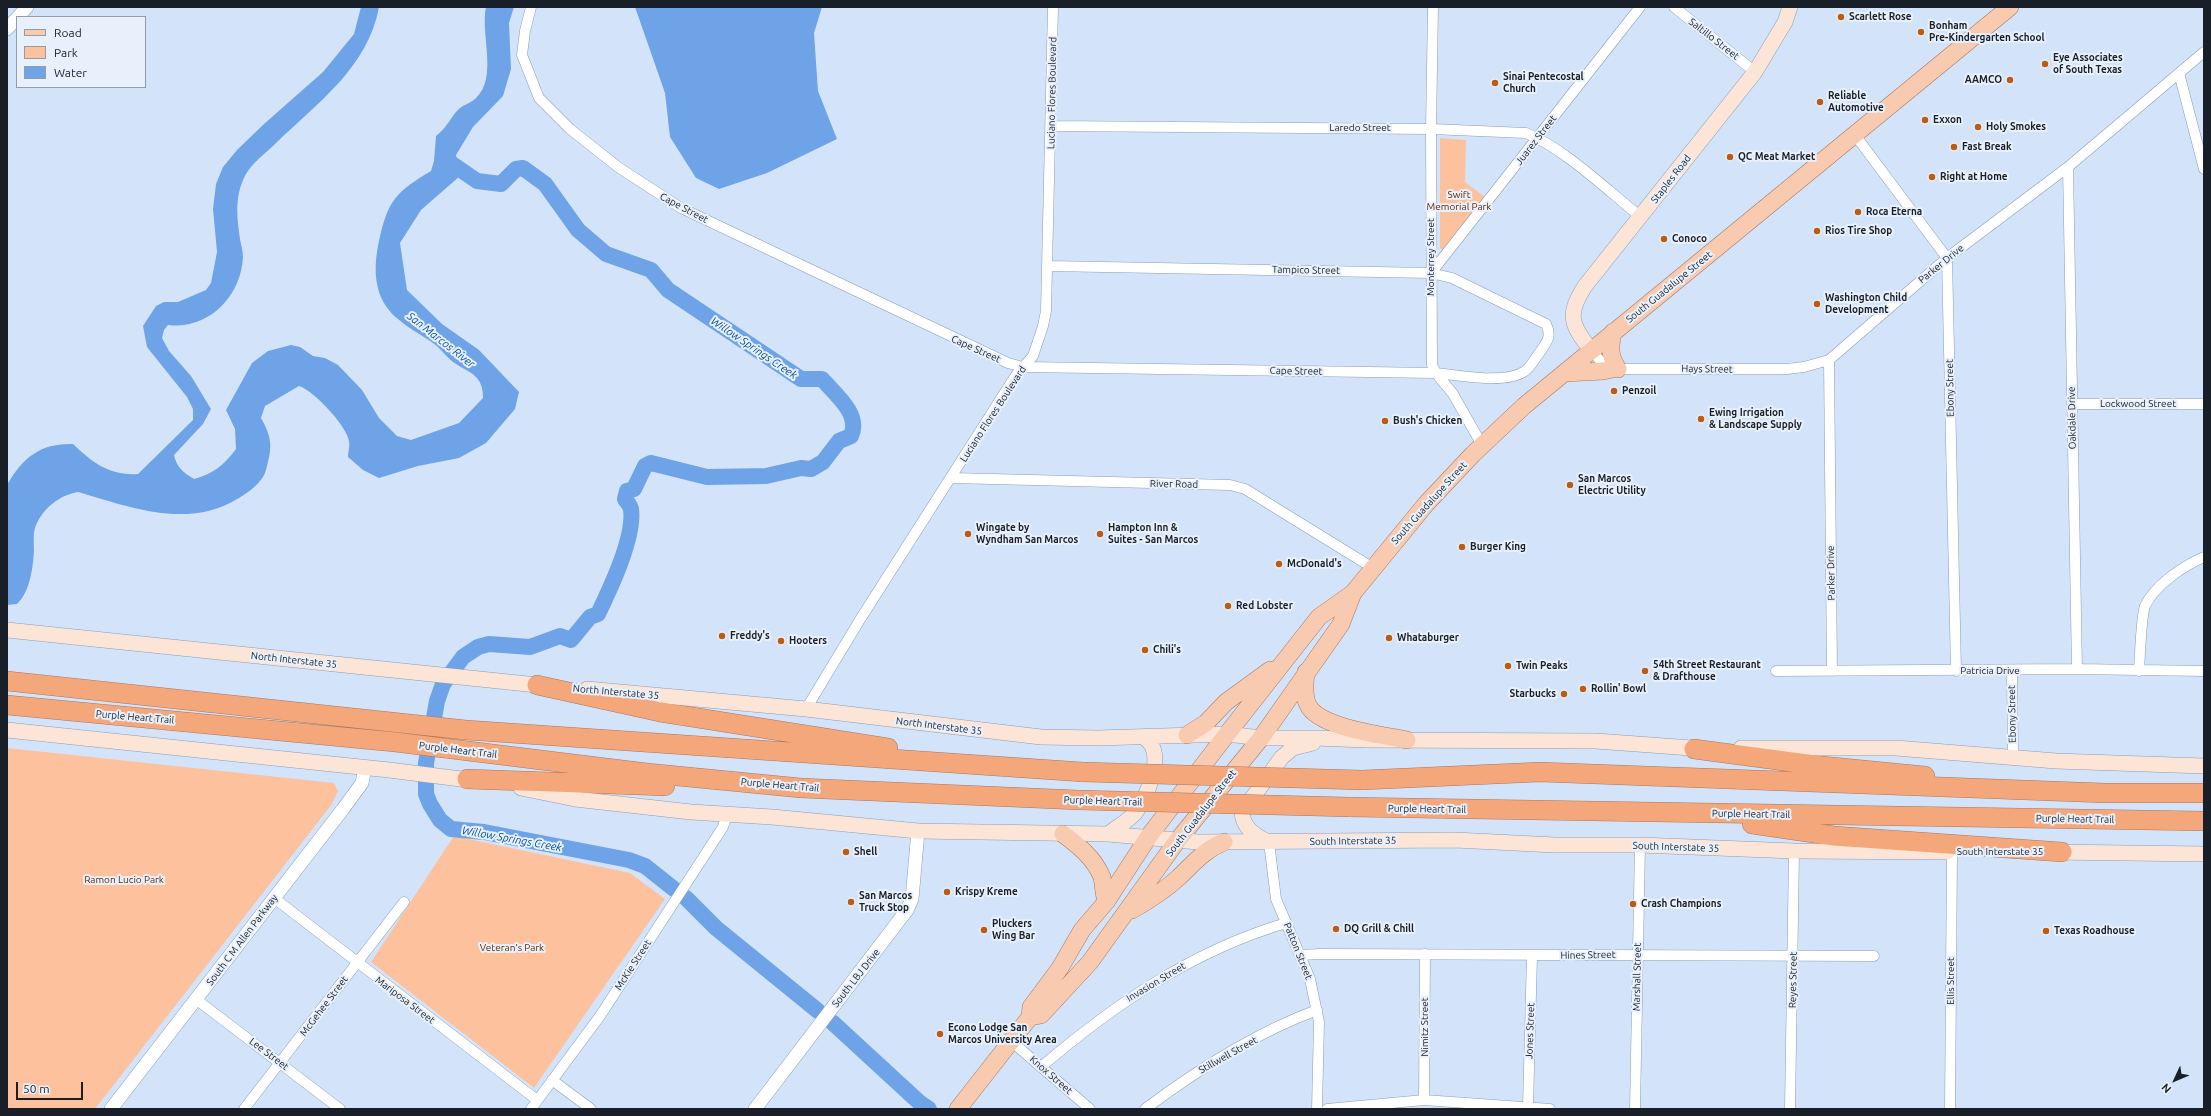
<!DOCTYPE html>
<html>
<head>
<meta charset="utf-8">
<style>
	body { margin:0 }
	#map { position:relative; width:2211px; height:1116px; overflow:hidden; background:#d3e4fa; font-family:Ubuntu,sans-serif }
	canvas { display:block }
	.frame { position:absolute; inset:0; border:8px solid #181f29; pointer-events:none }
	.legend { position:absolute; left:16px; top:16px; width:130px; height:72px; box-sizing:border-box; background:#e8f0fb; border:1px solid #959ca7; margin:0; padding:5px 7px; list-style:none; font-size:12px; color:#181f29 }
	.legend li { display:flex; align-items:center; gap:8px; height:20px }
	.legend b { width:20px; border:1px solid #959ca7 }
	.north { position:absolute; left:2155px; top:1060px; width:40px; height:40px; -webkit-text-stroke:3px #e8f0fb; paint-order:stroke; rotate:226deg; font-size:11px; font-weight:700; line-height:16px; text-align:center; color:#181f29 }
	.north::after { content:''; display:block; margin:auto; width:14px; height:18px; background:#181f29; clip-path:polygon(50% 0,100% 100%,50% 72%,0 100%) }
	.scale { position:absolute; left:16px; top:1082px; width:67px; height:18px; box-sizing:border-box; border:2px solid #181f29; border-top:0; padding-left:5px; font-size:12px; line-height:14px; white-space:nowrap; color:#181f29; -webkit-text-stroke:3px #e8f0fb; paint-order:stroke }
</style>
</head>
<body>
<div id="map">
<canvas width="2211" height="1116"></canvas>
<div class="frame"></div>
<ul class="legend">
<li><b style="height:5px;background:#f8caaf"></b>Road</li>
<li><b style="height:11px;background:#fdc19e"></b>Park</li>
<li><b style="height:11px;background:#6ea3e8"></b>Water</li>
</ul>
<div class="north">N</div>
<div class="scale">50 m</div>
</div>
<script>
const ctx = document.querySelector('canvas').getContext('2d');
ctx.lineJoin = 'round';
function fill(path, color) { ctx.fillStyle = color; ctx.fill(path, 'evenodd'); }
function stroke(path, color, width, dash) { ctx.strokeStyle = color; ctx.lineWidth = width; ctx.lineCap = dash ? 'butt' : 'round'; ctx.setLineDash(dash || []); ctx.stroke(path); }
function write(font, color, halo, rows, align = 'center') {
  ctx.font = font + ' Ubuntu,sans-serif'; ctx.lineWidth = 4; ctx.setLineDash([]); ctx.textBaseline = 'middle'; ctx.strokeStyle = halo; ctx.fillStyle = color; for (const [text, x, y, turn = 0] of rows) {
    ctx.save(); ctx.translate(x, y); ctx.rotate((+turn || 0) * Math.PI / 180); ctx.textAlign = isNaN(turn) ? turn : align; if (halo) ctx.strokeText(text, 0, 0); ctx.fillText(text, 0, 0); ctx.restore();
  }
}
fill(new Path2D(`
	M1440,138L1466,140L1465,182L1485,197L1444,251L1440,248Z
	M7,748L334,783L338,791L332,804L95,1109H7Z
	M454,836L630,873L665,899L534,1088L371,962Z`), '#fdc19e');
fill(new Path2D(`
	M361,7H379C368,68 316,104 275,144C266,153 252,163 246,174C234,196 237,216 240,239C241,245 243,251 243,257C241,297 208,330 168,325L164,330L162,338L169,351L191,376L211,409L203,424L174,455C177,468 183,472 194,479C213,474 224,465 236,449L235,429L226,410L252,363L268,351L291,345L300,347L313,356L325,358L338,365L362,390L379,418L397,436L411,440L459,423L483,398C483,374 470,374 453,362C446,356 440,348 433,343C422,335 408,328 398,319C373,299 373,269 379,241C388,200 396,192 431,171L434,161L436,136C445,129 449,121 456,112C461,105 470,104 476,98C498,77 480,34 486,7H514L509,23L511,69L503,96L473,127L456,155L460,176L421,210L400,243L407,290L442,324L479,350L519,392L515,409L486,443L459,458L418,466L379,478L363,470L348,457C348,453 350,446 349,441C347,426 313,390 299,386L265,406L261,418C273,439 272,448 266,470C263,482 249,492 239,498C188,530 130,507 78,492C59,495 41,510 35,528C33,534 34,543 34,550C33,568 30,592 17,604L7,605V485C23,457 41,443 73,444C92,462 109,476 138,474L193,420V409L187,397L147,347L143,326L156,306L164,302H178L206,290L211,283L217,252L213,209L216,184L223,167L237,150L264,124L323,72L354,34Z
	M635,7H822L814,33L818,91L837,139L767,173L719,189L696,178L670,137L665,93Z`), '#6ea3e8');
stroke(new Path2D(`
	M445,159L477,181L501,184L516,169L523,168L545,184L578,230L606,254L651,270L668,290L801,379H822C835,394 861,414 851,436L839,441L823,462L811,469L801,468L766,476L707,477L651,463L645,466L634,489L627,491L625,499C627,502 630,505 631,509C635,537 610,589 598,614L590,617L571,640L560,636L530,647L489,644L478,647L463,657L443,684L437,701L426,763V794L430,804L440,820L451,829L484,832L629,860L645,866L674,889
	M686,898L716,928L818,1011
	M832,1022L920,1103L929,1109`), '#6ea3e8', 16);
const minor = new Path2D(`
	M531,7L525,31L522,55L539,98L570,129L618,167L681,208L1008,363L1023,367L1436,373C1459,375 1505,385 1525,371C1531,367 1535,358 1540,352C1547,342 1552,336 1546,324L1452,278L1431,273L1048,266
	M1433,7L1431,129L1432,365L1436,373L1453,394L1482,445
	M1674,7L1755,72
	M2179,73L2204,169
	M1051,126L1431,129L1526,133C1564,148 1608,191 1641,217
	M1855,135L1947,258L1956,671
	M2068,167L2077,669
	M1431,273L1640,7
	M1591,350L1603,364L1613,369H1787L1804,367L1829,360L1947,258L2068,167L2204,52
	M1829,360L1832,671
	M2072,404H2204
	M952,478L1230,485L1245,489L1373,568
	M1776,671L2077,669L2204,671
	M2012,671L2013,757
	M2139,671C2140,657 2141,617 2145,606C2155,585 2183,566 2204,557
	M806,709L861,618L1016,375L1033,356L1043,326L1046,311L1053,7
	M1269,842L1276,899L1310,979L1319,1022L1317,1109
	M274,898L537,1100
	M1301,955L1319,954L1874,956
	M197,1000L340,1109
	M1011,1041L1090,1109
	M1041,1067C1115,1004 1192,951 1286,923
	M552,1080L591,1109
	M1424,1100L1425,954
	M1528,1106L1532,956
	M244,1109L404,902
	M531,1109L600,1016L723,827L727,814
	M1145,1109C1197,1070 1255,1033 1317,1010
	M1327,1109L1424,1100L1550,1109
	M1635,1109L1640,845
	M1790,1109L1794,851
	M1950,1109L1952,852`);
const tertiary = new Path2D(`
	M18,17L27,7
	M7,29L17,18
	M111,1109L343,809L362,783L365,767
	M755,1109L907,910L912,899L918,831`);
const secondary = new Path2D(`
	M1591,350C1570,324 1567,314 1585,286L1755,72L1785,22L1790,7
	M7,630L547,686
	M587,689L806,709L1041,737L1098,738L1227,734L1261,738H1315L1366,740L1596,741L1705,749
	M7,730L389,770L477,781
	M1741,748H1896L2056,761L2204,766
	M521,788L575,799L691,812L772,817L918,831L1108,834L1198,842L1455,840L1555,845H1640L1794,851L1947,852
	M1108,834C1117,827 1127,822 1135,813C1146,799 1161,763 1152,746C1150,742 1146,739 1144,737
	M1268,842C1254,835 1243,828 1242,812L1282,757L1293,748L1313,743
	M2051,852L2204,854`);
const primary = new Path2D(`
	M1613,332C1610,347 1609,356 1618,369
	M1565,373L1603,371L1613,369
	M1306,672C1305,683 1303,695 1308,705C1319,728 1384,735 1407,740
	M1187,735L1206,723L1226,702L1270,670
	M1063,834C1079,846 1094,858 1102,877C1103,881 1104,895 1106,902
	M1132,910C1148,901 1164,891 1178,878C1193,864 1204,850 1224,842
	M1030,1017L1041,1015L1090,962L1177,841L1261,738L1341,624L1353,593
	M958,1109L1030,1017L1031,1007L1060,968L1082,930L1106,902L1149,836L1227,734L1319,617L1353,593L1426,504L1473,454L1524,406L2010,7`);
const motorway = new Path2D(`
	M7,681L466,730L1083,772
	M537,685L660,712L888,748
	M7,705L395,742L647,773L801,788L1079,800
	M1694,749L1822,766L1925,776
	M467,779L665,786
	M1362,780L1540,772L2105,793H2204
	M1349,807L2204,821
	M1752,824L1834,836L2062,852`);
stroke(minor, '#899db7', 11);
stroke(tertiary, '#899db7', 14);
stroke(secondary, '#899db7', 16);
stroke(primary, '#a7775e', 18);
stroke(motorway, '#a7775e', 20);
stroke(minor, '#fff', 10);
stroke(tertiary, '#fff', 13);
stroke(secondary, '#fce5d7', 15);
stroke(primary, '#f8caaf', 17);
stroke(motorway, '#f4a77a', 19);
const motorwayBridge = new Path2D(`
	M1083,772L1362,780
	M1079,800L1349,807`);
stroke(motorwayBridge, '#a7775e', 20, []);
stroke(motorwayBridge, '#f4a77a', 19);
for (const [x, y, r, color] of [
	[1841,17,4,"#bb5c12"],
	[1921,32,4,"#bb5c12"],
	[2045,64,4,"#bb5c12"],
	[2010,80,4,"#bb5c12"],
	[1495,83,4,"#bb5c12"],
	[1820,102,4,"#bb5c12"],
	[1925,120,4,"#bb5c12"],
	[1978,127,4,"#bb5c12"],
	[1954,147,4,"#bb5c12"],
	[1730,157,4,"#bb5c12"],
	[1932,177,4,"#bb5c12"],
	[1858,212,4,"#bb5c12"],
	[1817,231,4,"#bb5c12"],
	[1664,239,4,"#bb5c12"],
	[1817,304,4,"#bb5c12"],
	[1614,391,4,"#bb5c12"],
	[1701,419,4,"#bb5c12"],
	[1385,421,4,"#bb5c12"],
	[1570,485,4,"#bb5c12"],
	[968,534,4,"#bb5c12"],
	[1100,534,4,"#bb5c12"],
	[1462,547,4,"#bb5c12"],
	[1279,564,4,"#bb5c12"],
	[1228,606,4,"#bb5c12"],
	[722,636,4,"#bb5c12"],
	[1389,638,4,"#bb5c12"],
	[781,641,4,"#bb5c12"],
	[1145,650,4,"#bb5c12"],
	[1508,666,4,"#bb5c12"],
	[1645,671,4,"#bb5c12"],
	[1583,689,4,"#bb5c12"],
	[1564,694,4,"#bb5c12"],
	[846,852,4,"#bb5c12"],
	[947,892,4,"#bb5c12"],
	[851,902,4,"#bb5c12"],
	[1633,904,4,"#bb5c12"],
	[1336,929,4,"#bb5c12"],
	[984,930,4,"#bb5c12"],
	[2046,931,4,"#bb5c12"],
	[940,1034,4,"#bb5c12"]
]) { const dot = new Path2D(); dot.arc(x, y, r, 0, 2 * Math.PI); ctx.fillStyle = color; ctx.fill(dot); stroke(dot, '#e8f0fb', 1.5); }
write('bold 10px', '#181f29', '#e8f0fb', [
	["Scarlett Rose",1849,17],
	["Bonham",1929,26],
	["Pre-Kindergarten School",1929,38],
	["Eye Associates",2053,58],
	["of South Texas",2053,70],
	["Sinai Pentecostal",1503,77],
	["Church",1503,89],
	["AAMCO",2002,80,"right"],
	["Reliable",1828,96],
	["Automotive",1828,108],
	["Exxon",1933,120],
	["Holy Smokes",1986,127],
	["Fast Break",1962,147],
	["QC Meat Market",1738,157],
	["Right at Home",1940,177],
	["Roca Eterna",1866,212],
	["Rios Tire Shop",1825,231],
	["Conoco",1672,239],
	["Washington Child",1825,298],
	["Development",1825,310],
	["Penzoil",1622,391],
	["Ewing Irrigation",1709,413],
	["& Landscape Supply",1709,425],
	["Bush's Chicken",1393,421],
	["San Marcos",1578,479],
	["Electric Utility",1578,491],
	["Wingate by",976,528],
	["Wyndham San Marcos",976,540],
	["Hampton Inn &",1108,528],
	["Suites - San Marcos",1108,540],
	["Burger King",1470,547],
	["McDonald's",1287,564],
	["Red Lobster",1236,606],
	["Freddy's",730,636],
	["Whataburger",1397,638],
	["Hooters",789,641],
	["Chili's",1153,650],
	["54th Street Restaurant",1653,665],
	["& Drafthouse",1653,677],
	["Twin Peaks",1516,666],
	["Rollin' Bowl",1591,689],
	["Starbucks",1556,694,"right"],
	["Shell",854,852],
	["Krispy Kreme",955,892],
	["San Marcos",859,896],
	["Truck Stop",859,908],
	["Crash Champions",1641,904],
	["Pluckers",992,924],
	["Wing Bar",992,936],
	["DQ Grill & Chill",1344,929],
	["Texas Roadhouse",2054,931],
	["Econo Lodge San",948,1028],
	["Marcos University Area",948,1040]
], 'left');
write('10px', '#181f29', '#e8f0fb', [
	["Saltillo Street",1714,39,38],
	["Luciano Flores Boulevard",1052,93,-89],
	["Laredo Street",1360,128],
	["Juarez Street",1536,140,-52],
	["Staples Road",1671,179,-52],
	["Cape Street",684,208,28],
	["Monterrey Street",1431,257,-90],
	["Parker Drive",1941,264,-39],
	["Tampico Street",1306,270,1],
	["South Guadalupe Street",1669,287,-39],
	["Cape Street",976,349,24],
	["Hays Street",1707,369,1],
	["Cape Street",1296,371,1],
	["Ebony Street",1950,388,-91],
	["Lockwood Street",2138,404],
	["Luciano Flores Boulevard",993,414,-57],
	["Oakdale Drive",2072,418,-91],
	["River Road",1174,484,1],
	["South Guadalupe Street",1429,503,-48],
	["Parker Drive",1831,573,-91],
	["North Interstate 35",294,660,6],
	["Patricia Drive",1990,671],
	["North Interstate 35",616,692,5],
	["Ebony Street",2012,714,-91],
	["Purple Heart Trail",135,717,5],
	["North Interstate 35",939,726,7],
	["Purple Heart Trail",458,750,7],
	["Purple Heart Trail",780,785,5],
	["Purple Heart Trail",1103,801,2],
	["Purple Heart Trail",1427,809,1],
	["South Guadalupe Street",1201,813,-52],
	["Purple Heart Trail",1751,814,1],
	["Purple Heart Trail",2075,819,1],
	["South Interstate 35",1353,841,-1],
	["South Interstate 35",1676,847,2],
	["South Interstate 35",2000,852],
	["South C M Allen Parkway",242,940,-53],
	["Patton Street",1298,951,68],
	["Hines Street",1588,955,-1],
	["McKie Street",633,965,-57],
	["Marshall Street",1637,977,-89],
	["South LBJ Drive",856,978,-52],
	["Reyes Street",1793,980,-89],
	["Ellis Street",1951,981,-90],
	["Invasion Street",1156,982,-31],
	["Mariposa Street",405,1000,37],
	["McGehee Street",324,1006,-53],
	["Nimitz Street",1425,1027,-90],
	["Jones Street",1530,1031,-88],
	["Lee Street",269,1054,37],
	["Stillwell Street",1228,1055,-29],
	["Knox Street",1051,1075,41]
]);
write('10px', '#5f2c05', '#e8f0fb', [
	["Swift",1459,195],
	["Memorial Park",1459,207],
	["Ramon Lucio Park",124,880],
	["Veteran's Park",512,948]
]);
write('italic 11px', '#004d9d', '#e8f0fb', [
	["San Marcos River",441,340,38],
	["Willow Springs Creek",754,348,34],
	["Willow Springs Creek",512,839,10]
]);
</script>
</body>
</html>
